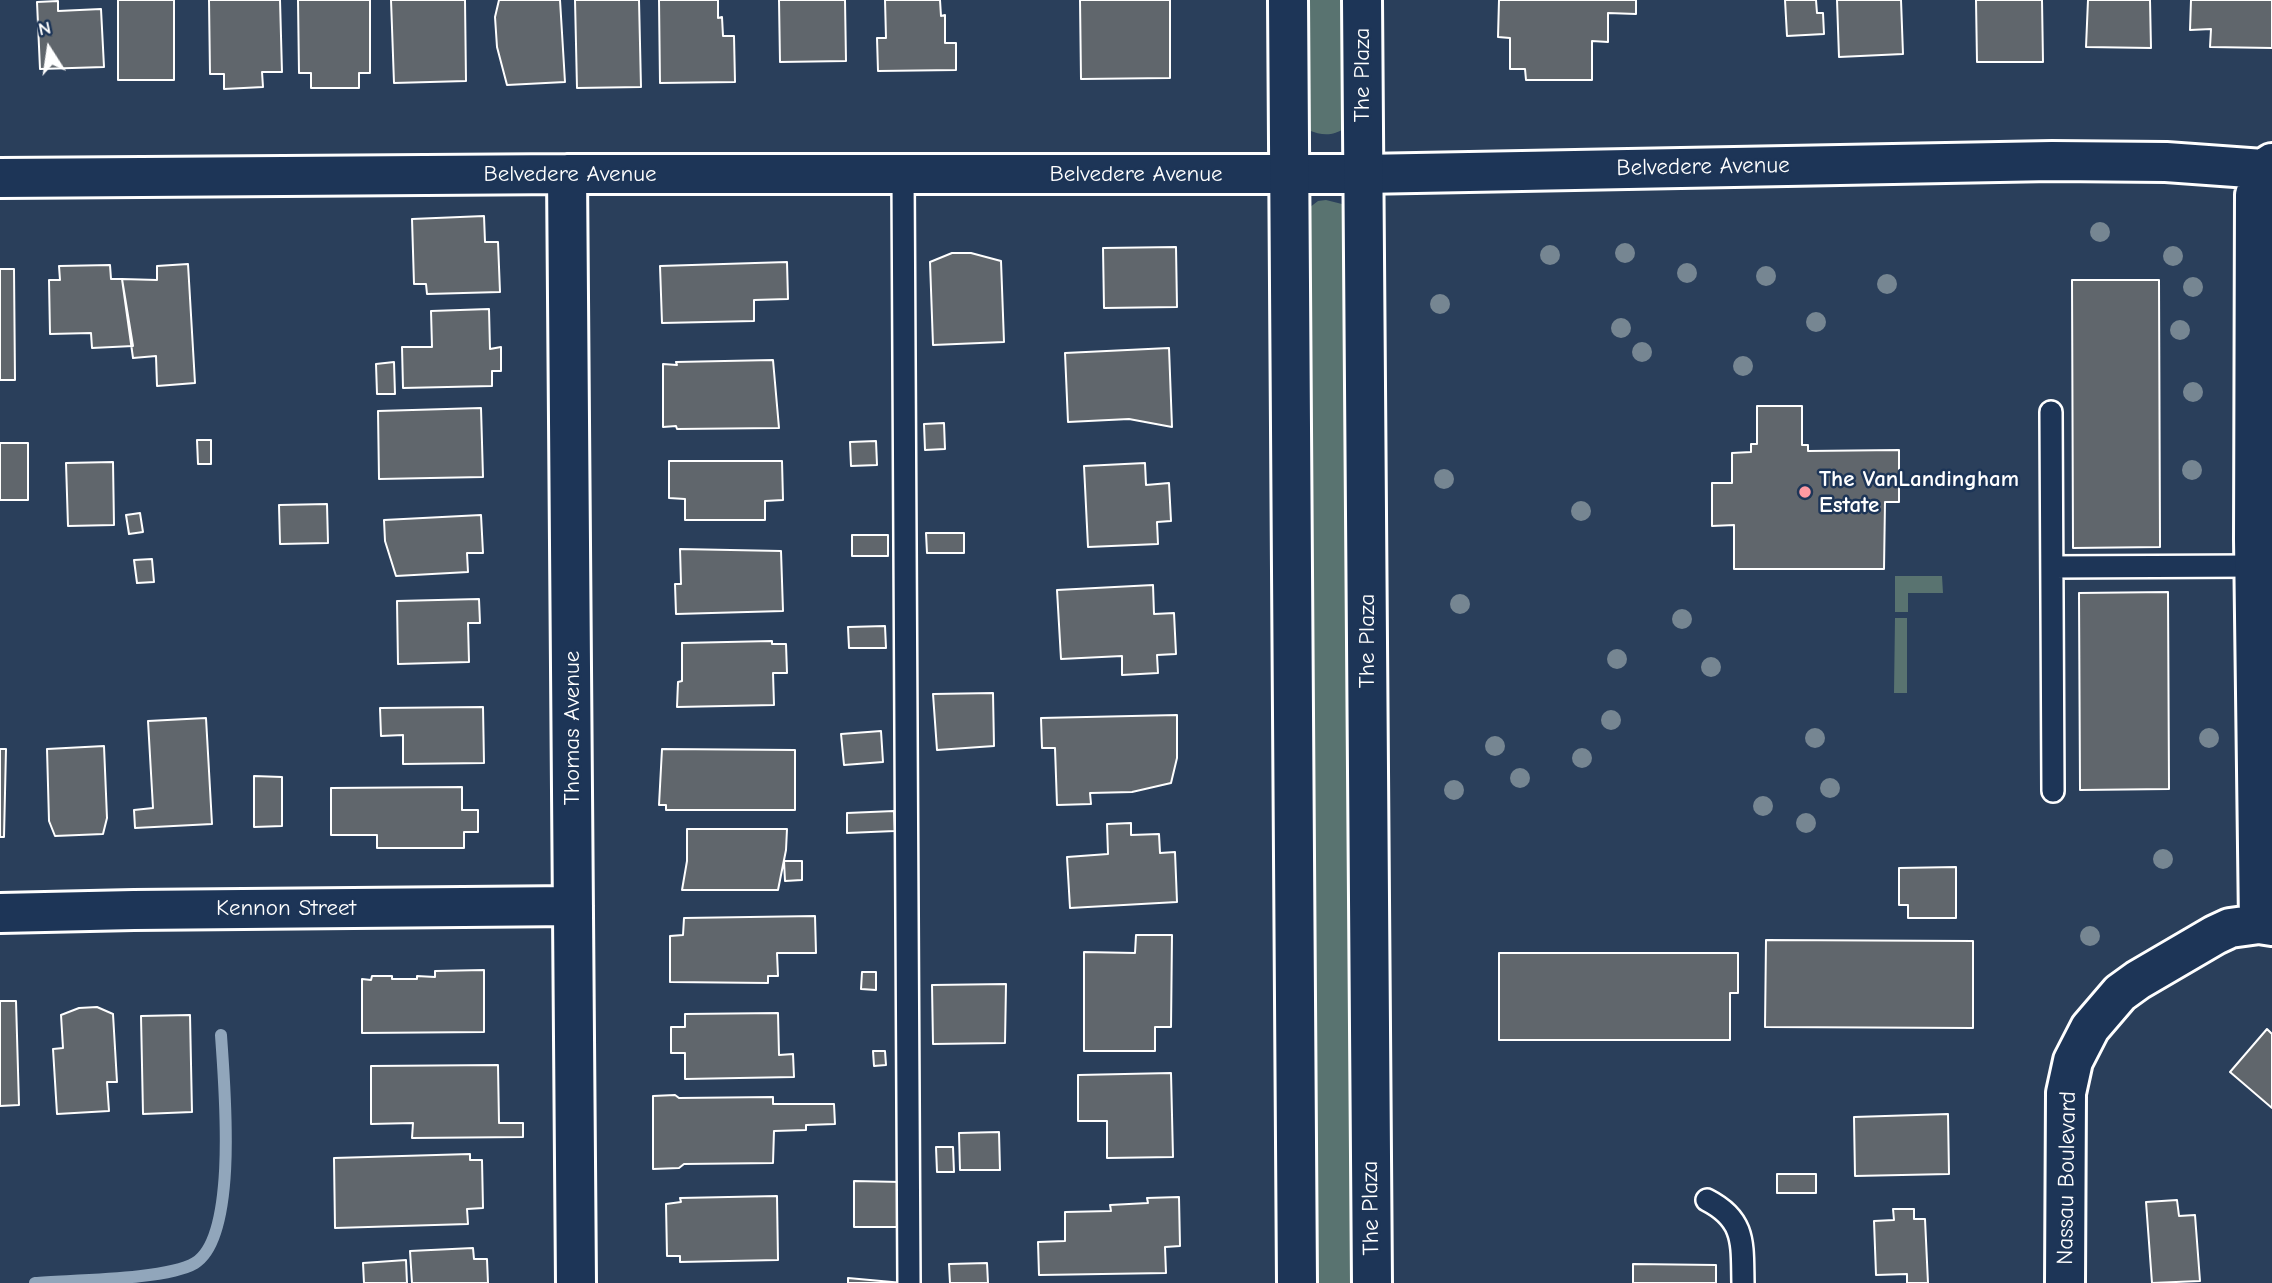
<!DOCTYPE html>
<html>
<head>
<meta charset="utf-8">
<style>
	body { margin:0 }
	#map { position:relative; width:2272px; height:1283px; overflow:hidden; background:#2a3f5b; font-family:"Comic Neue",sans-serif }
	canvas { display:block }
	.north { position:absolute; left:14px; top:14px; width:70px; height:70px; -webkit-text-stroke:5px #1d3557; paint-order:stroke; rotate:348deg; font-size:19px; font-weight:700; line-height:28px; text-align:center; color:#fff }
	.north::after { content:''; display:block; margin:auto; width:24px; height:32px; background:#fff; clip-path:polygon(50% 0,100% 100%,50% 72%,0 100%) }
</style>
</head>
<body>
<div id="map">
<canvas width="2272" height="1283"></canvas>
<div class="north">N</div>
</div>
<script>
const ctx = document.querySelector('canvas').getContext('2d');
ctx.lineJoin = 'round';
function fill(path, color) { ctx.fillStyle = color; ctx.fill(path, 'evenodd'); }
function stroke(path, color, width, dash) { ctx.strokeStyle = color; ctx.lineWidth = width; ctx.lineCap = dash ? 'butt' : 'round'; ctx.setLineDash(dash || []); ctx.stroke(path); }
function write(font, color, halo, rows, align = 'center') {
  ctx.font = font + ' "Comic Neue",sans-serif'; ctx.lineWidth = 5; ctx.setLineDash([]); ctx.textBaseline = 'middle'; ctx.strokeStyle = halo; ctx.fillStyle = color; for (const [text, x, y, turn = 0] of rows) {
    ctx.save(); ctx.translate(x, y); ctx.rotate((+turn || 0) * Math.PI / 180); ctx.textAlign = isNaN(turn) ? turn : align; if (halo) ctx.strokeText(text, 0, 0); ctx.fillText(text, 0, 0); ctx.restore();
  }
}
fill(new Path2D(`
	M1299,0H1351L1346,128C1332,136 1323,136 1308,130Z
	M1326,200L1342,204L1349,213L1359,1283H1309L1305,211L1318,201Z
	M1895,576H1942L1943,593H1908V612H1895Z
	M1895,618H1907V693H1894Z`), '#597370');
stroke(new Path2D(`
	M35,1283C71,1280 167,1280 195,1263C239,1236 224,1083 221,1035`), '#91a6bb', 12);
const building = new Path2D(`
	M118,0H174V80H118Z
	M209,0H280L282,72H262L263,87L224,89V74H210Z
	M298,0H370V73H359V88H311V73H299Z
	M391,0H465L466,81L394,83Z
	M499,0H560L565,82L507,85L497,47L495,17Z
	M575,0H639L641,87L577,88Z
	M659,0H718V18L722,17L723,36H734L735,82L660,83Z
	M779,0H845L846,61L780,62Z
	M885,0H940L941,16L945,15V43H956V70L878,71L877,38H886Z
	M1080,0H1170V78L1081,79Z
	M1499,0H1636V14L1608,13V42L1592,41V80H1526L1525,69H1510V38L1498,37Z
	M1785,0H1816L1817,13H1823L1824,34L1787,36Z
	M1837,0H1901L1903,54L1839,57Z
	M1976,0H2042L2043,62H1977Z
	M2088,0H2150L2151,48L2086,47Z
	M2191,0H2272V48L2210,47L2211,29L2190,30Z
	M58,1V11L101,9L104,67L40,69L37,2Z
	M484,216L485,242H498L500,292L427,294L426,284H414L412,219Z
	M1176,247L1177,307L1104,308L1103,248Z
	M952,253H971L1001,261L1004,342L933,345L930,262Z
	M787,262L788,299L754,300V321L662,323L660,266Z
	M188,264L195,383L157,386L156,356L133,358L122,279L157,280V266Z
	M110,265L111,279H122L133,346L92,348L91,333L50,334L49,280H60L59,266Z
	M0,269H14L15,380H0Z
	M2072,280H2159L2160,547L2073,548Z
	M489,309L490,349L501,347V371H492V386L403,388L402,347H432L431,311Z
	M1169,348L1172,427L1129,419L1068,422L1065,353Z
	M773,360L779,428L677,429L676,426L663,427V364L677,365L676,362Z
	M394,362L395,394H377L376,364Z
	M1757,406H1802V445H1808V451L1899,450V502H1885L1884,569H1734V525L1712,526V483H1732V453L1751,452V444H1757Z
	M481,408L483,477L379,479L378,411Z
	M944,423L945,449L925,450L924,424Z
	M197,440H211V464H198Z
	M876,441L877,465L851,466L850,442Z
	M0,443H28V500H0Z
	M669,461H782L783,500L765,501V520H685V499L669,498Z
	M113,462L114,525L68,526L66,463Z
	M1145,463L1146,485L1169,483L1171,521L1157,522L1158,544L1088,547L1084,466Z
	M327,504L328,543L280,544L279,505Z
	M140,513L143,532L129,534L126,515Z
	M481,515L483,553H467L468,572L396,576L385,541L384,520Z
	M926,533H964V553H927Z
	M852,535H888V556H852Z
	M680,549L781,551L783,611L676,614L675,584H681Z
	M152,559L154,582L137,583L134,560Z
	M1153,585L1154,614L1174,613L1176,654L1157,655L1158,673L1122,675V656L1061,659L1057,590Z
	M2168,592L2169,789L2080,790L2079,593Z
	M479,599L480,623H468L469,662L398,664L397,601Z
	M885,626L886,648H849L848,627Z
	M772,641V644H786L787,673H773L774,705L677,707L678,682L682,681V643Z
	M993,693L994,746L937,750L933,694Z
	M483,707L484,763L403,764V735L381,736L380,708Z
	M1177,715V758L1171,783L1132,792L1090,793L1091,804L1057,805L1055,748H1042L1041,718Z
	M206,718L212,824L135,828L134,810L153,808L148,721Z
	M881,731L883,762L844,765L841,734Z
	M104,746L107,818L103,834L55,836L49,821L47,749Z
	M0,749H6L4,837H0Z
	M662,749L795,750V810H666V805H659Z
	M254,776L282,777V826L254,827Z
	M462,787V810H478V832H464V848H377V835H331V788Z
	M894,811L895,831L847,833V813Z
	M1131,823V835L1159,834L1160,853L1175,852L1177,902L1070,908L1067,857L1108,854L1107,824Z
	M687,829H787L786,850L778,890H682L687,861Z
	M784,861H802V880L785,881Z
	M1956,867V918H1908V905H1899V868Z
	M815,916L816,953H777L778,976H768V983L670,982V936L683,935L684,918Z
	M1136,935H1172L1171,1027H1155V1051H1084V952L1135,953Z
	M1766,940L1973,941V1028L1765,1027Z
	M1499,953H1738V993H1730V1040H1499Z
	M484,970V1032L362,1033V979L371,980L372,976H392V979H417V976L435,977V971Z
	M862,972H876V990L861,989Z
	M1006,984L1005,1043L933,1044L932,985Z
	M0,1001H16L19,1105L0,1106Z
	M97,1007L113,1014L117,1082H107L109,1111L57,1114L53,1049L63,1048L61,1015L79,1008Z
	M778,1013L779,1055L793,1054L794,1077L685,1079V1053H671V1027H685V1014Z
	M190,1015L192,1112L143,1114L141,1016Z
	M2267,1029L2272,1034V1108L2230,1072Z
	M873,1051H885L886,1065L874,1066Z
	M498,1065L499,1123H523V1137L412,1138L413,1123L371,1124V1066Z
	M1171,1073L1173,1157L1107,1158V1121H1078V1075Z
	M675,1095L679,1098L773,1097V1104H834L835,1124L806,1125V1130L774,1131L773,1163L684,1164L679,1168L653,1169V1096Z
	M1948,1114L1949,1174L1855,1176L1854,1117Z
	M999,1132L1000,1170H960L959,1133Z
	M936,1147H953L954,1172H937Z
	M470,1154V1160H482L483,1208L467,1209L468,1224L335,1228L334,1158Z
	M1777,1174H1816V1193H1777Z
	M854,1181L901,1182V1227H854Z
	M777,1196L778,1260L680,1262V1256H667L666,1204L681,1202L680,1198Z
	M1179,1197L1180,1246L1165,1247L1166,1273L1039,1275L1038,1242L1065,1241V1212L1111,1211L1110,1205L1148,1203L1147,1198Z
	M2177,1200L2179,1216L2195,1215L2200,1281L2152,1283L2146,1202Z
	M1893,1209H1914V1219H1925L1928,1283H1907V1274L1876,1275L1874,1221L1894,1220Z
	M473,1248L474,1259H487L488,1283H412L410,1251Z
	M406,1260L407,1283H364L363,1263Z
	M987,1263L988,1283H950L949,1264Z
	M1633,1264L1716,1265V1283H1633Z
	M848,1278L903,1283H848Z`);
fill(building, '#60666c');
stroke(building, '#fff', 2);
const lane = new Path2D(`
	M903,174L909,1283
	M2051,412L2053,791
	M2052,567L2255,566
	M1707,1200C1746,1220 1742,1244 1743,1283`);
const street = new Path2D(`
	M567,174L576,1283
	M0,178L567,174H1363L2052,161L2166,162L2263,169L2272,173
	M0,913L134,910L573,906
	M2259,924L2254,539L2255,195L2263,169L2272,163
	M2065,1283L2066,1093L2073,1061L2090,1028L2120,993L2138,980L2215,935L2230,928L2259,924L2272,926`);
const secondary = new Path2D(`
	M1288,0L1297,1283
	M1362,0L1372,1283`);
stroke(lane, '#fff', 26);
stroke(street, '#fff', 44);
stroke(secondary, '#fff', 44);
stroke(lane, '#1d3557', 21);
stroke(street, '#1d3557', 38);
stroke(secondary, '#1d3557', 38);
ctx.fillStyle = '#768692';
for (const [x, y] of [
	[2100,232],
	[1625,253],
	[1550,255],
	[2173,256],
	[1687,273],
	[1766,276],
	[1887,284],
	[2193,287],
	[1440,304],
	[1816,322],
	[1621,328],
	[2180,330],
	[1642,352],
	[1743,366],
	[2193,392],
	[2192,470],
	[1444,479],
	[1581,511],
	[1460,604],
	[1682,619],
	[1617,659],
	[1711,667],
	[1611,720],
	[1815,738],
	[2209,738],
	[1495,746],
	[1582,758],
	[1520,778],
	[1830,788],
	[1454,790],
	[1763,806],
	[1806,823],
	[2163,859],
	[2090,936]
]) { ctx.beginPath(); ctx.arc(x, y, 10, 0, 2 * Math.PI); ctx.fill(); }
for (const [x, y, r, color] of [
	[1805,492,7,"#ff9aa2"]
]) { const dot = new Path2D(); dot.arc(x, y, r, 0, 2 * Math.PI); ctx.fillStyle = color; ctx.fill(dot); stroke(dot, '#1d3557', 2.5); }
write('23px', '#fff', '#1d3557', [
	["The Plaza",1362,75,-90],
	["Belvedere Avenue",1703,167,-1],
	["Belvedere Avenue",570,174],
	["Belvedere Avenue",1136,174],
	["The Plaza",1367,641,-90],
	["Thomas Avenue",572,728,-90],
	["Kennon Street",286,908],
	["Nassau Boulevard",2067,1178,-89],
	["The Plaza",1371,1208,-91]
]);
write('bold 23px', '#fff', '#1d3557', [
	["The VanLandingham",1819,479],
	["Estate",1819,505]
], 'left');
</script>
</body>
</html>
